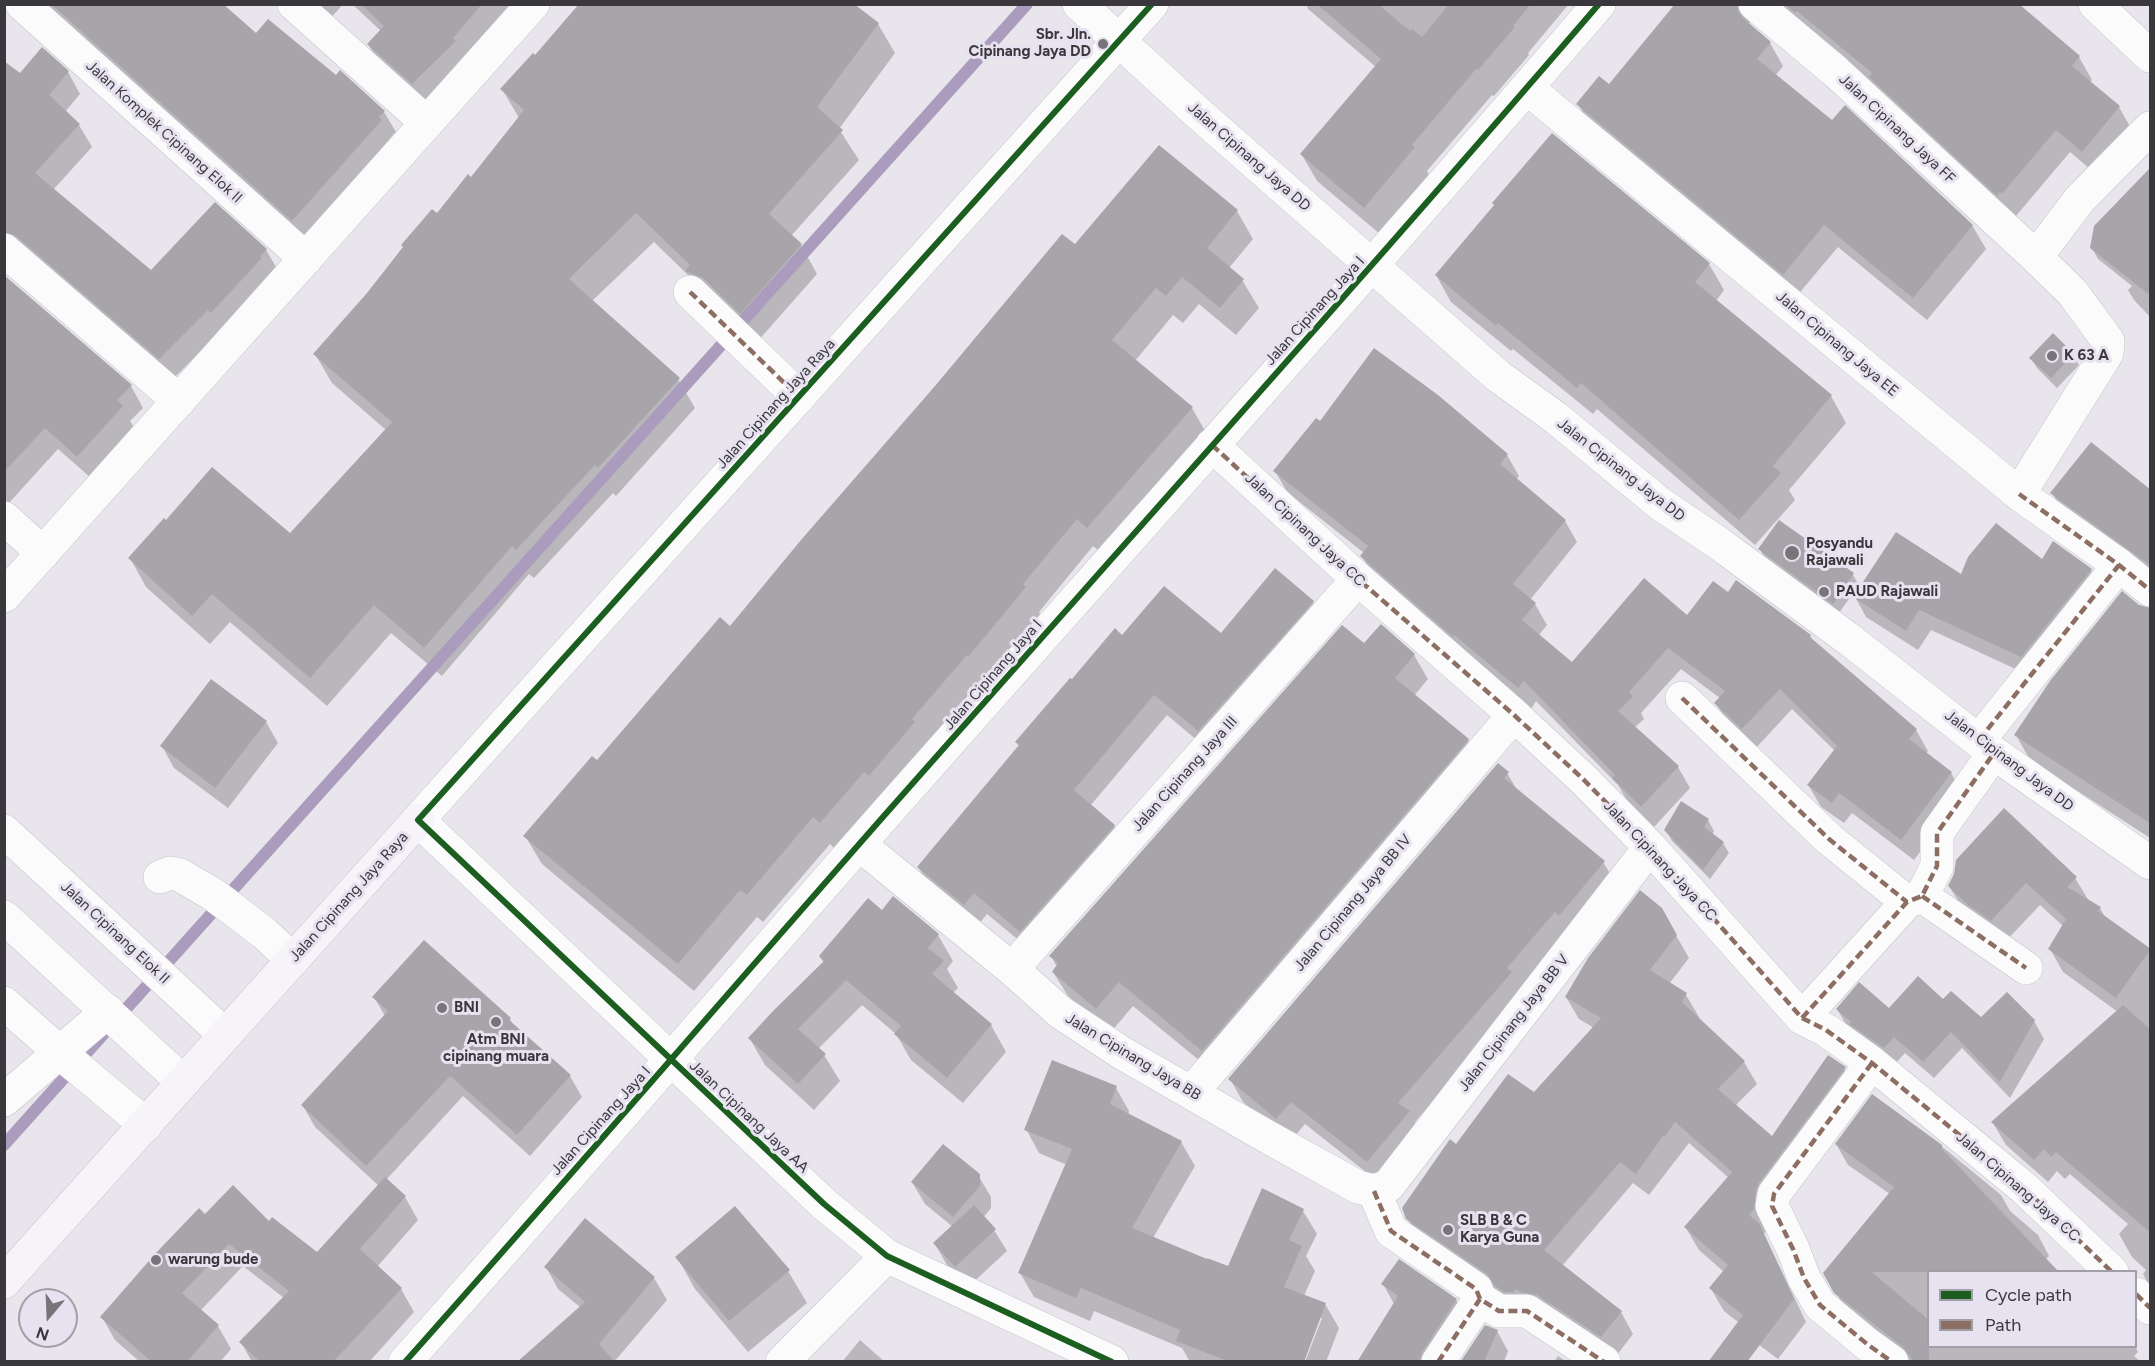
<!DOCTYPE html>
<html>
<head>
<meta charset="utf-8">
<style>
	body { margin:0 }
	#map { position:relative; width:2155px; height:1366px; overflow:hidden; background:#e8e5ec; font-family:Figtree,sans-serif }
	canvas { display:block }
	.frame { position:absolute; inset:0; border:6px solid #3a383d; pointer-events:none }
	.legend { position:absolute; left:1927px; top:1270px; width:210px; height:78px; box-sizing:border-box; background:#e7e2ef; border:2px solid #a29ea8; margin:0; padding:8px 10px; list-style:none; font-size:18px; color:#3a383d }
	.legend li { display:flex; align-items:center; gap:12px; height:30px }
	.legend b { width:30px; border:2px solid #a29ea8 }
	.north { position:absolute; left:18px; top:1288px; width:60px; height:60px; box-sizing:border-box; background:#e7e2ef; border:2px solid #a29ea8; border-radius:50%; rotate:199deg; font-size:16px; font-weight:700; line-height:24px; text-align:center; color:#3a383d }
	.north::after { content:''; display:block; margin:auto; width:21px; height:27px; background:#77757a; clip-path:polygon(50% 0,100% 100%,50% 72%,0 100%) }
</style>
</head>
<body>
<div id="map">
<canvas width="2155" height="1366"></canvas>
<div class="frame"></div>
<ul class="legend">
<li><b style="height:8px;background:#1b5e20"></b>Cycle path</li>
<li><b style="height:8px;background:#8d6e63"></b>Path</li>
</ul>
<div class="north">N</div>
</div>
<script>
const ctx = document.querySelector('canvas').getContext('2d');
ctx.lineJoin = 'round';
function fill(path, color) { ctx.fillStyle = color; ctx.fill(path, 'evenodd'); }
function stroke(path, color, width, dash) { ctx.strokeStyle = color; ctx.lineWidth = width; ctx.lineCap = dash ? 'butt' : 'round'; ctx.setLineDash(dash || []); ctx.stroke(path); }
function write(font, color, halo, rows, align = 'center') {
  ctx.font = font + ' Figtree,sans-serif'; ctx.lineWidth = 6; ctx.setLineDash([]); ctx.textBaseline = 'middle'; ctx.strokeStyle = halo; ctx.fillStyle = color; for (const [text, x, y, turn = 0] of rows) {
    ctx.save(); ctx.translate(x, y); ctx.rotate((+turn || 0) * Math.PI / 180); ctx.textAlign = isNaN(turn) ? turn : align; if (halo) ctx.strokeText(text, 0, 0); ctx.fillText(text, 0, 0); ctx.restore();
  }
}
fill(new Path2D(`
	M46,4H228L225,8L257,35L336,77L340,72L384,112L396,132L390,138L392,141L304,241Z
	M313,4H343L330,19Z
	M352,4H511L424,104L380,64L368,44L381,31Z
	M1306,4H1569L1528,53L1529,55L1494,96L1492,95L1427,171L1429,175L1380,234L1317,181L1302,155L1376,67L1308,9Z
	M1677,4H2016L2079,57L2092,80L2090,83L2119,107L2132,130L2096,174L2070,152L2016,216L1753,16L1749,24L1770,43L1783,66L1775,76L1832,123L1972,225L1986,249L1927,320L1838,247L1796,297L1591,127L1578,104L1609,86Z
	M878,24L895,53L839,129L859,160L791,236L801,245L817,274L757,342L654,242L592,301L678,379L695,408L616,496L613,493L534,578L529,574L442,676L391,633L327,706L230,622L210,644L146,587L130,558L290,535L386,430L332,383L315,354L437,215L471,179L519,118L502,89Z
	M4,63L20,75L68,72L80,94L65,112L79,125L92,147L53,190L151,272L215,205L266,250L279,272L172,380L4,258Z
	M2150,169V317L2134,300L2128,290L2132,286L2098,259L2092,248Z
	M1495,206L1709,264L1724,290L1716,301L1831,396L1846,423L1789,490L1795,500L1755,545L1597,409L1593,414L1513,349L1511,351L1451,302L1436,275Z
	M1237,211L1253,239L1229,268L1242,280L1259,308L1236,335L1199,304L1183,323L1173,315L1135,361L1192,408L1208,436L1104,555L1093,546L1039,612L1041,616L837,851L830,844L763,922L757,917L694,991L542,864L525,836L730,628L1076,247Z
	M4,277L131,386L143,408L130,421L135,429L91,478L58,449L8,504L4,501Z
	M2073,355L2079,365L2057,388L2037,368L2031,358Z
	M1320,423L1507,455L1519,476L1516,480L1565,521L1577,542L1530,600L1535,604L1547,625L1538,636L1572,664L1688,617L1728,594L1810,636L1813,642L1916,730L1928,751L1926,754L1951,773L1963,794L1914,860L1852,813L1844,823L1821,807L1809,786L1835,751L1792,709L1755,749L1728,724L1716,703L1720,698L1681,669L1641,713L1644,719L1634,728L1678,767L1690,788L1654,827L1626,799L1618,785L1536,701L1531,709L1374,577L1362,556L1364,553L1287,492L1275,471Z
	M2150,491V576L2064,513L2052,493Z
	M1780,523L1853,575L1859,585L1839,613L1766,560L1760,549Z
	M2043,561L2091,570L2103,590L2033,677L1931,630L1918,650L1866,617L1855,597Z
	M1313,602L1325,623L1211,752L1167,715L1090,806L1114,826L1126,847L1033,952L987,914L977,926L931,888L918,867L1019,746L1017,742L1221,635Z
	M2138,606L2150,610V838L2030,760L2016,735Z
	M1365,645L1414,655L1428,679L1414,696L1468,740L1482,764L1217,1075L1133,1006L1111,1032L1068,996L1053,972L1057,967L1051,956Z
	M266,722L278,743L228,808L174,768L162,746Z
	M1507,773L1519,793L1603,862L1617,885L1415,1122L1422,1136L1381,1184L1305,1124L1290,1142L1243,1102L1230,1079Z
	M1708,820L1714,831L1712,835L1723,843L1729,853L1710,879L1672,841L1666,830Z
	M2075,878L2089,901L2100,908L2106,919L2150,950V1287L2143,1274L2146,1270L2132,1257L2119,1234L2128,1224L2070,1174L2065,1179L2057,1171L2048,1182L2006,1145L1993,1123L2118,1012L2063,972L2050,949L2063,926L2040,905L2004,943L1963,909L1949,886Z
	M1661,909L1689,958L1669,984L1686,995L1699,1017L1698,1019L1744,1062L1757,1084L1735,1106L1773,1139L1844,1068L1857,1090L1764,1234L1806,1322L1778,1359L1755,1342L1747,1329L1724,1311L1711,1289L1724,1272L1699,1250L1686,1228L1729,1178L1689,1143L1649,1195L1633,1183L1562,1266L1621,1312L1633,1334L1614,1359L1527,1314L1421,1241L1407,1218L1456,1146L1534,1094L1594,1028L1579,1019L1566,997Z
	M882,912L938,935L953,961L947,969L958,988L953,993L991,1025L1006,1052L963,1103L911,1060L896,1034L862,1005L818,1049L824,1055L840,1081L814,1110L765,1065L750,1039L824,963L820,957Z
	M424,942L510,1019L514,1027L570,1076L582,1097L530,1156L463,1096L386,1180L405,1197L418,1220L377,1267L401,1289L414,1312L369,1362H252L241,1342L284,1298L243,1266L200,1311L218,1326L231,1349L220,1362H140L115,1340L102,1317L205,1216L270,1223L318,1255L379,1186L315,1127L303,1106L385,1016L374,997Z
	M1837,1009L1889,1010L1981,1019L2034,1021L2044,1039L2010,1098L1962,1048L1934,1078L1905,1053L1894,1065L1847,1026Z
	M1116,1088L1129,1111L1128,1115L1181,1142L1195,1166L1153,1238L1228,1268L1303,1211L1317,1234L1306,1256L1315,1271L1304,1296L1325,1304L1339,1328L1326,1362H1305L1322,1318H1319L1302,1362H1190L1182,1348L1094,1311L1090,1321L1034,1297L1020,1273L1067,1165L1039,1153L1026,1129Z
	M1873,1096L1945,1149L2001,1195L2010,1211L2038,1235L2049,1256L2045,1260L1928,1272V1346H2135L2138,1352L2134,1356L2141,1362H1909L1848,1313L1825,1274L1890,1194L1848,1165L1836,1144Z
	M978,1175L991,1197V1208L983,1218L994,1230L1007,1251L968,1287L947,1265L935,1244L953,1227L925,1204L912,1182Z
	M586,1220L654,1278L667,1300L614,1362L525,1356L580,1307L558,1289L546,1267Z
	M677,1257L788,1271L807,1303L748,1352L695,1289Z
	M1399,1261L1456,1300L1468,1320L1440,1362H1359L1394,1304L1383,1284Z
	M1486,1326L1497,1331L1508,1351L1504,1362H1463Z
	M860,1340L885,1362H842Z
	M1558,1356L1567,1362H1554Z`), '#0003');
stroke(new Path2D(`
	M4,1145L1027,4`), '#ab9cbe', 12);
fill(new Path2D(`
	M51,4H223L256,33L268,19L336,75L340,70L385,111L379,117L382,120L292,221Z
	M361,4H482L453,38L456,41L412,84L367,44L384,26Z
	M579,4H854L879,23L817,107L843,130L769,214L802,244L740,314L703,278L685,271L690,265L636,213L569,279L680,378L598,468L595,465L516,550L512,546L424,648L374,605L310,678L212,594L192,616L128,558L164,518L166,520L212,467L290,533L392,422L313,354L367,293L403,247L401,245L432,209L437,213L468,174L471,177L524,110L500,89L533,53L535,55Z
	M1317,4H1378L1410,31L1412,29L1422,37L1449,4H1531L1513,26L1515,27L1478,70L1476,69L1412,145L1415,147L1364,208L1300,154L1381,59Z
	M1675,4H1737L1738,11L1743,18L1771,42L1757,59L1832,120L1845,105L1973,225L1913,298L1824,225L1783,275L1576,104L1599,76L1609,84Z
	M1785,4H2019L2080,56L2072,66L2120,106L2082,152L2056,130L2002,194L2000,192L1997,196L1869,77L1872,73L1797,11L1795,13Z
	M42,47L69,71L49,95L80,124L35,173L151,270L215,202L267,249L260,257L262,258L211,313L208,310L159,359L16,236L4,232V61L20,73Z
	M1552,133L1710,263L1695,282L1832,395L1773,466L1781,473L1739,520L1581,383L1577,388L1498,323L1496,326L1435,275L1494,205L1492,203Z
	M1159,145L1238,210L1207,248L1244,279L1220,308L1182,277L1166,296L1156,288L1112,340L1193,407L1087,528L1077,519L1023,584L1026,587L969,656L967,655L912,719L915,722L869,776L864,772L820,823L813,817L747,895L740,890L678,964L523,836L592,756L597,760L720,617L730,626L801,540L935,386L1062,234L1075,244Z
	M2151,167V296L2090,248L2094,226Z
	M4,275L132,385L117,400L123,406L77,457L45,428L4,472Z
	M2053,333L2074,354L2051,378L2029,358Z
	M1374,348L1438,395L1508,454L1500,464L1566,520L1513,584L1536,603L1522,620L1572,662L1644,578L1687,615L1713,581L1728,592L1736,580L1811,635L1810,637L1917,729L1909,739L1952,772L1901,840L1839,793L1832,803L1807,785L1837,746L1780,689L1742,729L1714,703L1725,691L1668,648L1629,692L1633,697L1618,711L1679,766L1641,807L1612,778L1615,775L1524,681L1518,688L1454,635L1453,637L1360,556L1368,546L1273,471L1316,418L1320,421Z
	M2091,442L2151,490V566L2050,493Z
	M1779,520L1854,573L1833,604L1758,549Z
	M1996,523L2042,559L2053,541L2092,569L2021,657L1919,610L1906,631L1853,597L1896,532L1961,574L1968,557Z
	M1275,568L1314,601L1198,731L1154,695L1074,790L1115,825L1020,932L974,893L964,905L917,867L1019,745L1015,742L1070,678L1072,679L1115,628L1122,635L1164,586L1221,633Z
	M2122,591L2139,605L2151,608V824L2014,735L2050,681Z
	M1381,624L1415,654L1395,678L1469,739L1202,1051L1119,982L1096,1009L1052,972L1058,963L1049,956L1342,625L1364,643Z
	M211,679L267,721L215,788L160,746Z
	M1498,763L1509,772L1504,778L1605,861L1559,916L1555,912L1507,968L1512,972L1398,1103L1410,1111L1367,1162L1291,1102L1276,1119L1228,1079Z
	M1681,801L1709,819L1704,827L1724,842L1703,870L1664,830Z
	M2004,808L2077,877L2067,887L2101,907L2098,911L2151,949L2116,998L2048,949L2066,919L2026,883L1991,921L1968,905L1948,886L1954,874L1956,860Z
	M1640,890L1662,908L1677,935L1650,970L1687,993L1682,1002L1745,1061L1718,1089L1772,1136L1828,1055L1846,1067L1759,1183L1756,1190L1754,1209L1749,1215L1759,1223L1794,1299L1747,1362H1708L1743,1315L1709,1288L1728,1265L1684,1227L1732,1172L1675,1122L1665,1137L1663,1136L1636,1174L1620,1162L1544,1250L1622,1311L1601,1337L1537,1295L1520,1292L1516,1289L1514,1292H1504L1495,1286L1487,1274L1406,1219L1402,1208L1450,1139L1456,1144L1508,1074L1534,1092L1601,1018L1565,997L1588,958Z
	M893,896L939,934L928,948L944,961L932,974L992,1024L947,1078L894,1034L901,1026L846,980L798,1029L826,1054L798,1084L748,1038L775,1009L824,961L819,956L868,898L882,910Z
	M424,940L511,1018L509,1020L571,1075L517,1135L450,1076L366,1166L301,1105L388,1011L372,997Z
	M1918,976L1943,999L1951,991L1981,1017L2007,992L2035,1020L2000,1082L1951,1032L1923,1062L1894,1037L1884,1048L1849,1024L1851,1022L1836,1009L1859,982L1889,1008Z
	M2123,1005L2151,1030V1233L2056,1152L2051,1157L2044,1149L2034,1160L1991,1122Z
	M1052,1060L1117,1086L1110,1104L1182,1141L1132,1228L1207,1259V1258L1228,1266L1262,1188L1304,1209L1289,1240L1302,1246L1284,1287L1326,1303L1304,1362H1230L1176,1341L1180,1330L1081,1288L1076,1298L1018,1273L1072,1149L1024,1130Z
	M1872,1094L1942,1145V1149L2059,1272H1872L1929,1320V1362H1914L1903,1347L1834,1293L1823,1273L1894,1187L1835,1144Z
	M943,1144L980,1174V1186L953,1217L911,1182Z
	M385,1177L406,1196L360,1249L402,1288L333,1362H260L239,1342L289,1291L229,1244L182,1293L219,1325L187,1362H152L100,1317L155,1254L199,1208L205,1214L233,1185L269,1221L272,1217L317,1252Z
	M974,1205L996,1229L955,1267L933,1243Z
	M735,1206L790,1270L729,1321L675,1257Z
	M585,1218L655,1277L599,1344L615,1362H517L585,1302L544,1267Z
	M1399,1259L1457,1299L1422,1352L1419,1362H1357L1398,1296L1381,1284Z
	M1485,1325L1498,1330L1484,1362L1461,1361Z`), '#a7a5aa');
const minor = new Path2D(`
	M22,4L306,259
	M294,4L427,123
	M1079,4L1199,114L1498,376L1556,418L1659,503L1721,545L1850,640L1994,753L2150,863
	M1755,4L1835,71L2036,257L2072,292L2108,341L2107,353L2019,494
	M2095,4L2150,56
	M1527,88L2019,494L2119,565L2150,590
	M4,250L179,401
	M2036,257L2080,199L2150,128
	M690,292L799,397
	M1212,445L1358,579L1514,715L1583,779L1650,847L1802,1018L1826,1030L1872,1063L2024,1188L2112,1272
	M4,518L43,553
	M4,596L533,4
	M1682,698L1829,839L1907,902
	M1979,740L2119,565
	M4,831L225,1035
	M859,844L1012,969L1060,1012L1122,1053L1266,1136L1358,1187L1374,1191
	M160,877L170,873L180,875L214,895L264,933L293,960
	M1922,896L2026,968
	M4,917L183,1082
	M1012,969L1358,579
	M4,1003L65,1057L146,1125
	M1802,1018L1907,902L1922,896L1937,866V833L1994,753
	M1872,1063L1774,1194L1772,1206L1793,1249L1804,1278L1820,1305L1867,1344L1892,1362
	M1192,1092L1514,715
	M4,1100L108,1011
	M1374,1191L1388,1186L1650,847
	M1374,1191L1391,1231L1476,1289L1480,1299L1499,1311H1527L1604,1362
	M2136,1294L2150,1308
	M405,1362C568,1179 728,993 890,809C1127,541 1366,275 1599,4
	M782,1362L887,1256
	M1112,1362L887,1256L824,1204L418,820L1152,4
	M1438,1362L1480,1299`);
const major = new Path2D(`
	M4,1282L418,820`);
stroke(minor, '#c5c2c8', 34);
stroke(major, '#c4c0ca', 34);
stroke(minor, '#fcfbfc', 33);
stroke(major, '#f6f3f9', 33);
stroke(new Path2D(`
	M690,292L799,397
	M1212,445L1358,579L1514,715L1583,779L1650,847L1802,1018L1826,1030L1872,1063L2024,1188L2112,1272
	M2019,494L2119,565L2150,590
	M1682,698L1829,839L1907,902
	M1979,740L2119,565
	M1922,896L2026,968
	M1802,1018L1907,902L1922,896L1937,866V833L1994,753
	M1872,1063L1774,1194L1772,1206L1793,1249L1804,1278L1820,1305L1867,1344L1892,1362
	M1374,1191L1391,1231L1476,1289L1480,1299L1499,1311H1527L1604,1362
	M2136,1294L2150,1308
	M1438,1362L1480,1299`), '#8d6e63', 4.5, [9, 4.5]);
stroke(new Path2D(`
	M405,1362C568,1179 728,993 890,809C1127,541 1366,275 1599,4
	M1112,1362L887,1256L824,1204L418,820L1152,4`), '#1b5e20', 6);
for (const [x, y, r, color] of [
	[1103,44,6,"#77757a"],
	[2052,356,6,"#77757a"],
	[1792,553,8,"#77757a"],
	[1824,592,6,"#77757a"],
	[442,1008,6,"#77757a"],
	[496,1022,6,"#77757a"],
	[1448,1230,6,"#77757a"],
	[156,1260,6,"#77757a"]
]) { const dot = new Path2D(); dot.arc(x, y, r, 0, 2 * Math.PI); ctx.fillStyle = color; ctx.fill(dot); stroke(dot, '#e7e2ef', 2); }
write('bold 15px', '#3a383d', '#e7e2ef', [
	["Sbr. Jln.",1091,35,"right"],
	["Cipinang Jaya DD",1091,52,"right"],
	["K 63 A",2064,356],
	["Posyandu",1806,544],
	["Rajawali",1806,561],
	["PAUD Rajawali",1836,592],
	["BNI",454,1008],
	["Atm BNI",496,1040,"center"],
	["cipinang muara",496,1057,"center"],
	["SLB B & C",1460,1221],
	["Karya Guna",1460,1238],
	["warung bude",168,1260]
], 'left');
write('15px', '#3a383d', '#e7e2ef', [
	["Jalan Cipinang Jaya FF",1897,129,43],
	["Jalan Komplek Cipinang Elok II",164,132,42],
	["Jalan Cipinang Jaya DD",1249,157,41],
	["Jalan Cipinang Jaya I",1315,311,-48],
	["Jalan Cipinang Jaya EE",1837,344,40],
	["Jalan Cipinang Jaya Raya",776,404,-48],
	["Jalan Cipinang Jaya DD",1621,470,38],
	["Jalan Cipinang Jaya CC",1305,530,43],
	["Jalan Cipinang Jaya I",993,675,-49],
	["Jalan Cipinang Jaya DD",2009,761,37],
	["Jalan Cipinang Jaya III",1185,774,-48],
	["Jalan Cipinang Jaya CC",1660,861,47],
	["Jalan Cipinang Jaya Raya",349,897,-48],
	["Jalan Cipinang Jaya BB IV",1353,903,-50],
	["Jalan Cipinang Elok II",115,933,43],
	["Jalan Cipinang Jaya BB V",1514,1023,-52],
	["Jalan Cipinang Jaya BB",1133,1057,31],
	["Jalan Cipinang Jaya AA",749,1117,43],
	["Jalan Cipinang Jaya I",601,1121,-48],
	["Jalan Cipinang Jaya CC",2018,1187,41]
]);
</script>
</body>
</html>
